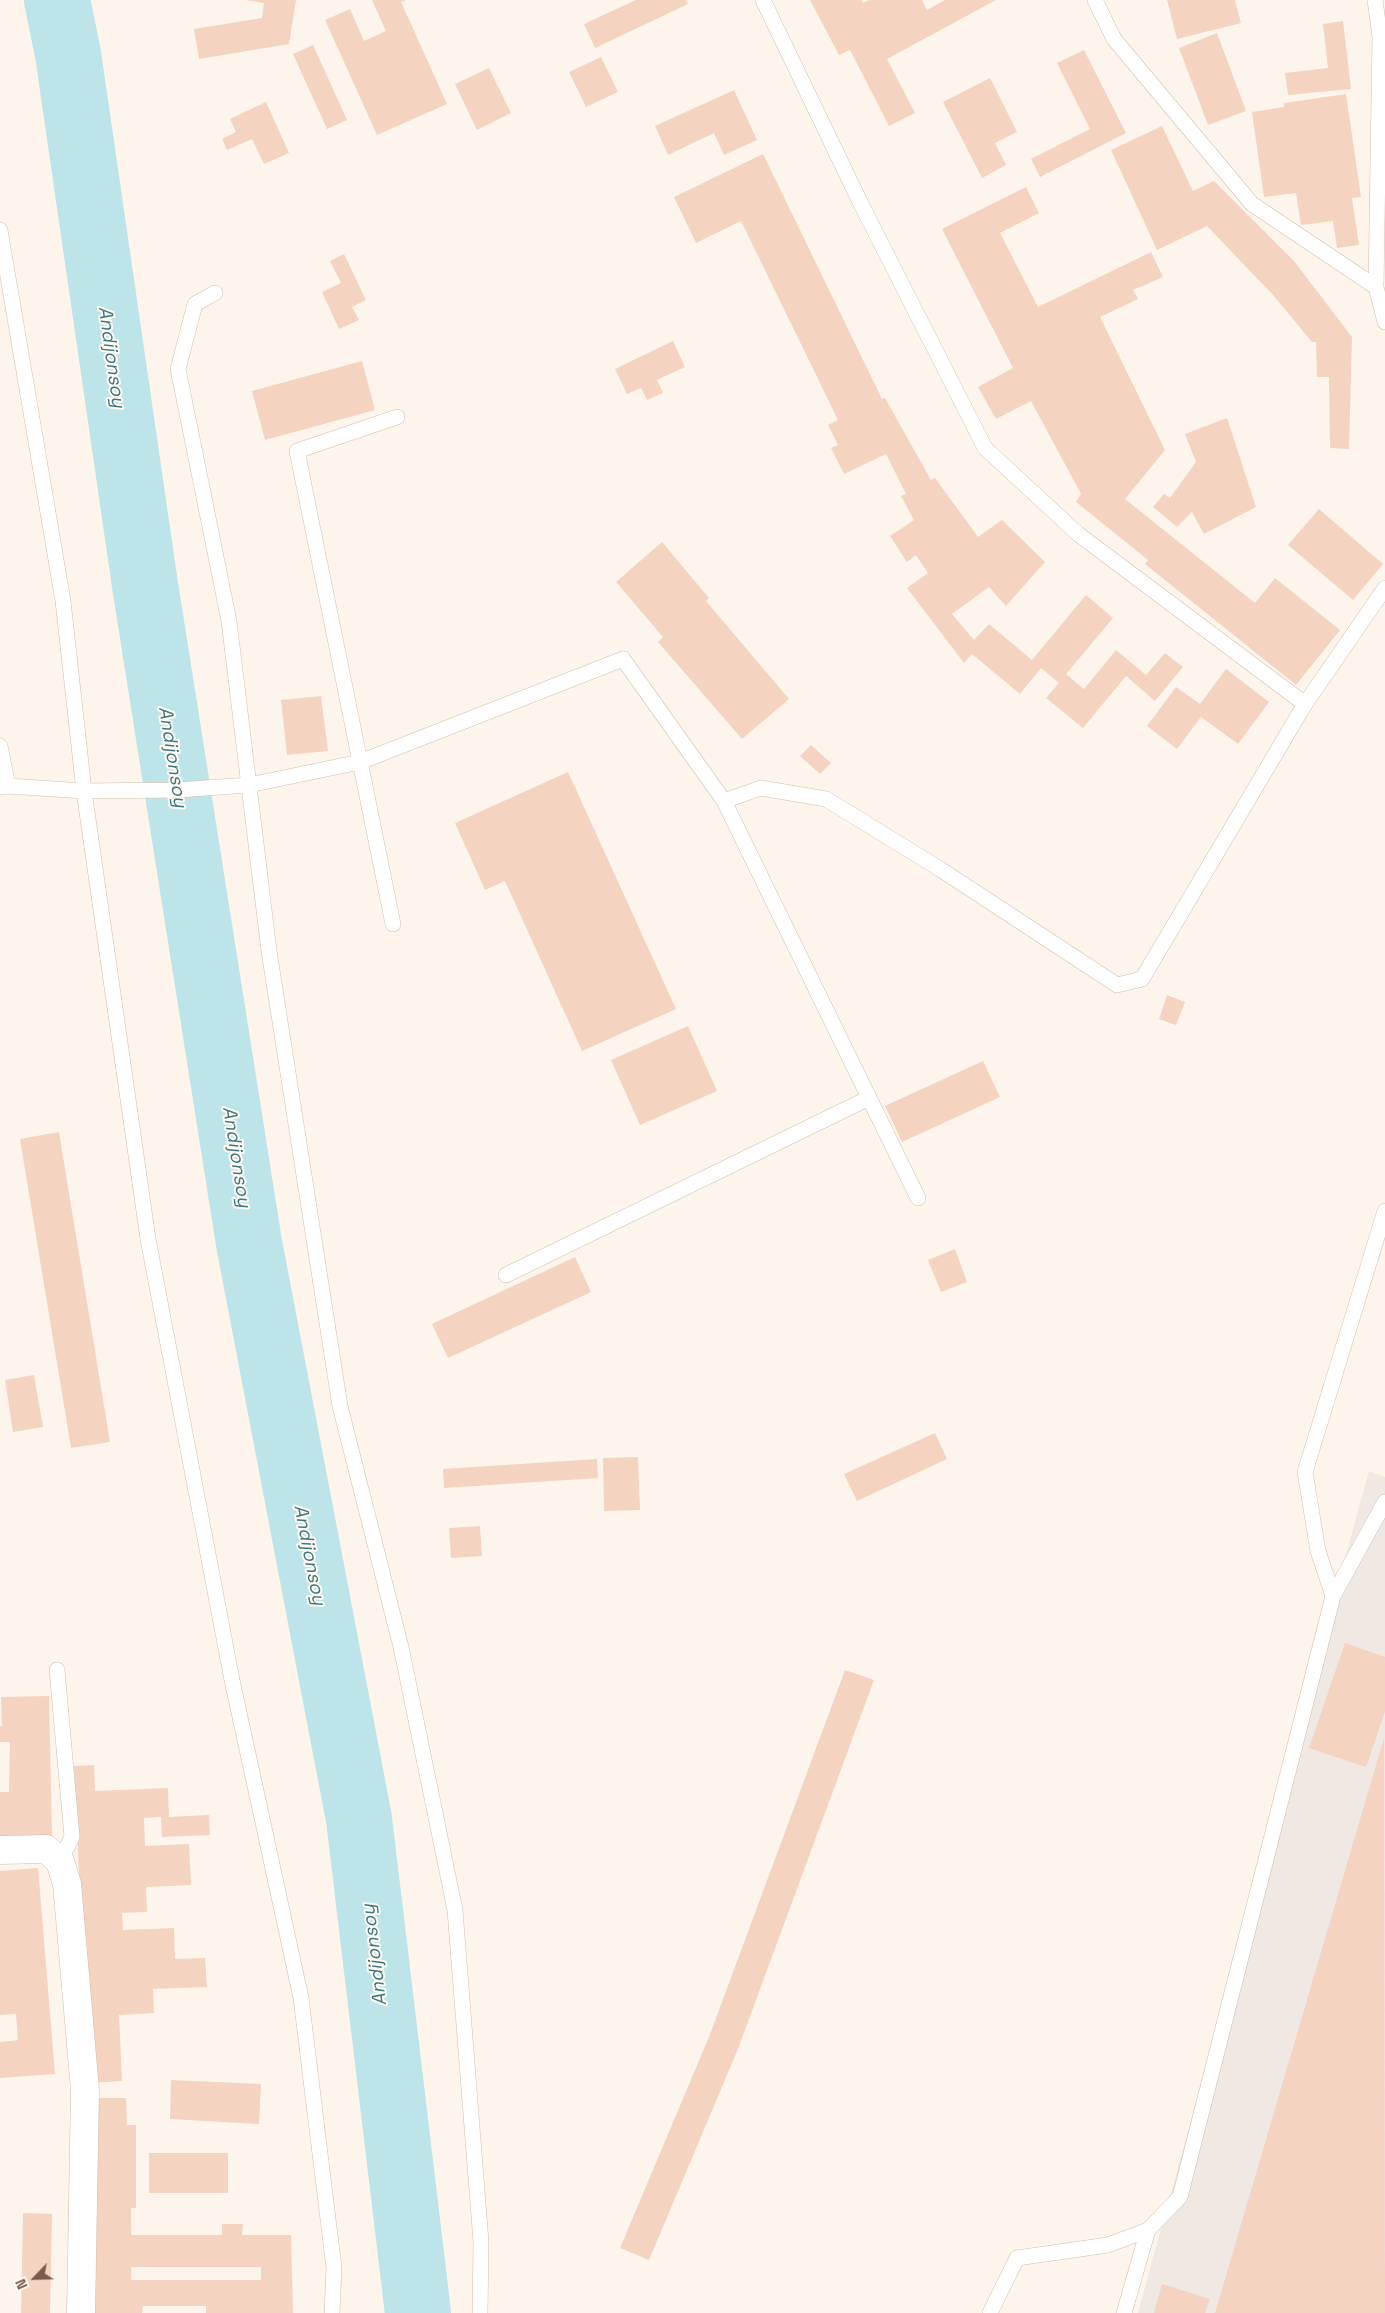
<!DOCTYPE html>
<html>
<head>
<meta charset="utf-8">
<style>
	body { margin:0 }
	#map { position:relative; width:1385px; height:2313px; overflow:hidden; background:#fdf5eb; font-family:"Space Grotesk",sans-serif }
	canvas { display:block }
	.north { position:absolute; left:10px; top:2253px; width:50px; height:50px; -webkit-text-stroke:4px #fffaf2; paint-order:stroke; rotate:246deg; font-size:14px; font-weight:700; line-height:20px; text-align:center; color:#7b5b4b }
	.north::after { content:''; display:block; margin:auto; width:18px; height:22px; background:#7b5b4b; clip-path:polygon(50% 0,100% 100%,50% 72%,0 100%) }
</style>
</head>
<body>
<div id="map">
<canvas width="1385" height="2313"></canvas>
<div class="north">N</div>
</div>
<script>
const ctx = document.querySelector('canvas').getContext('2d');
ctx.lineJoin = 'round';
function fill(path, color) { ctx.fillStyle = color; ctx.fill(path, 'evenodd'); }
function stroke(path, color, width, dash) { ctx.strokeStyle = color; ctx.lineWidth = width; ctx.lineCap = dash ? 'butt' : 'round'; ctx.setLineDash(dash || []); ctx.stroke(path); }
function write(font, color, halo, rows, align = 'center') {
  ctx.font = font + ' "Space Grotesk",sans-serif'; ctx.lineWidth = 4; ctx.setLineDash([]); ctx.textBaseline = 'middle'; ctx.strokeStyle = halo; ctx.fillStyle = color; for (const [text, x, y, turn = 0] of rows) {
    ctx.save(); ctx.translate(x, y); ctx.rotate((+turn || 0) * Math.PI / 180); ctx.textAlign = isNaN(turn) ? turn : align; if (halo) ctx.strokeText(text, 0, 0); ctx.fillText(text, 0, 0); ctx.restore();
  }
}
fill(new Path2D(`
	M1369,1471L1385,1477V2313H1138Z`), '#efe8e3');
stroke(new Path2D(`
	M57,0L68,54L145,585L249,1243L359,1819L418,2313`), '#bde4e9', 66);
fill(new Path2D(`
	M245,0H296L289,44L199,59L194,29L262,18L264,3Z
	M372,0H406L401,2L447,104L377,135L325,20L350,9L364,41L386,31Z
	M636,0H686L688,4L595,48L584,24Z
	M810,0H861L863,3L869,0H922L927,10L945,0H996L887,59L915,113L889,126L850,50L839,55Z
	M1167,0H1235L1241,23L1177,39Z
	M1343,21L1351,89L1288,95L1285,73L1328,68L1323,24Z
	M1217,33L1246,111L1208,125L1179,48Z
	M313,45L347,120L327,129L293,54Z
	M1084,50L1126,133L1040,177L1031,159L1090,129L1057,63Z
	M601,57L618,92L586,107L569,72Z
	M489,68L511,113L477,130L455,84Z
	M990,78L1017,132L995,143L1006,165L982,178L943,102Z
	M734,90L757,140L724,155L714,133L668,155L655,126Z
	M1346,94L1361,197L1352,198L1359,245L1337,248L1333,221L1301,225L1296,193L1264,197L1252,112L1284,107V103Z
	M266,102L289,153L264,164L252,139L227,150L222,139L236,132L230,119Z
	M1162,126L1193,191L1214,181L1294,261L1352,337L1349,449L1330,448L1329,377H1317L1316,342H1312L1273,295L1207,226L1157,250L1111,150Z
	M763,154L882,399L885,398L931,480L935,478L978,537L1002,520L1045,562L1006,606L989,587L952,614L974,640L989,624L1032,660L1086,595L1113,618L1066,674L1084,689L1116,650L1146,675L1165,653L1183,667L1155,701L1126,676L1083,728L1046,698L1059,683L1041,668L1020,694L972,654L964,663L907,588L928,573L916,555L907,562L890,536L914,520L901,496L906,494L886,454L844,474L831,448L838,445L828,425L838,420L741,221L696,243L674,197Z
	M1026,187L1039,213L1000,233L1038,307L1151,252L1163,277L1133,290L1138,299L1100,317L1165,450L1125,499L1255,603L1275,578L1340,630L1296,685L1145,564L1148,560L1076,502L1081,494L1031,401L996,419L978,387L1013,368L942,229Z
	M344,254L366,300L352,307L359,320L339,329L322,292L341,283L330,261Z
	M673,341L685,367L657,380L663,393L647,400L641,388L627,394L615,369Z
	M362,361L375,410L265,440L252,391Z
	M1227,418L1256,507L1204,534L1192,512L1177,527L1153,507L1164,494L1170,498L1196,462L1185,434Z
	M1319,509L1383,564L1353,600L1288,545Z
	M662,542L709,598L706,601L789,699L742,739L658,642L663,637L616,582Z
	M1226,669L1269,702L1238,744L1201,717L1177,749L1147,726L1176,687L1200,704Z
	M321,696L328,751L287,755L281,700Z
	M811,745L831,763L820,774L800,756Z
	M568,772L676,1009L582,1051L505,881L485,890L455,823Z
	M1167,995L1185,1002L1176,1025L1159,1019Z
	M688,1026L717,1091L640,1125L611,1060Z
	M983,1061L1000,1097L902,1142L885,1106Z
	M59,1132L110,1442L71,1448L20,1139Z
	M955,1249L967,1282L941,1292L928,1260Z
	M575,1257L591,1292L448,1358L432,1324Z
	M34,1375L43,1427L13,1432L5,1380Z
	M935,1433L947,1459L857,1501L844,1474Z
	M638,1457L640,1510L604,1511L603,1458Z
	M597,1459L598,1478L444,1488L443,1469Z
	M480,1526L482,1556L451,1558L449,1528Z
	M1345,1643L1385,1657V1711L1366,1767L1309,1748Z
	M845,1670L874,1680L738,2049L649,2260L620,2248L709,2037Z
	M49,1696L52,1837L0,1839V1792H9L10,1742H0V1726H2L1,1697Z
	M1384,1738L1385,2313H1215Z
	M94,1765L95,1791L168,1788L169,1817L209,1815L210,1835L162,1837L161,1817L144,1818L145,1846L189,1844L191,1885L146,1887L147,1912L122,1913L123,1930L174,1928L175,1959L205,1958L207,1987L153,1989L154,2013L119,2015L122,2081L89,2083L74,1766Z
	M38,1868L55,2074L0,2078V2042L18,2040L16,2014L0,2015V1871Z
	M171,2080L261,2084L259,2124L170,2119Z
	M86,2098H126L127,2125H136V2208H131V2235H222V2224H243L242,2235H291L293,2313H206V2306H143L142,2313H86ZM131,2267H261V2280H131Z
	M149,2153H228V2193H149Z
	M23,2213L52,2214L50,2313H21Z
	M1162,2284L1210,2299L1205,2313H1154Z`), '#f4d3c1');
const lane = new Path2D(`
	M763,0L861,204L985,448L1078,534L1305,704L1385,588
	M1095,0L1114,39L1252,204L1376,287
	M1375,0L1380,37L1376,287L1385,322
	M0,230L63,601L84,791L148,1239L232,1680L301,1998L334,2268L332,2313
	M215,293L195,304L178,369L229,621L269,951L340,1406L401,1647L455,1910L481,2242L480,2313
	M0,746L8,786
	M0,787L8,786L84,791L177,790L249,785L360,762L623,659L724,801
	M393,924L297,451L397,417
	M918,1198L724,801L761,788L826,799L940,869L1117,985L1142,979L1305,704
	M506,1275L869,1098
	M1333,1596L1385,1502
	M57,1670L72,1837L60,1861
	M990,2313L1017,2258L1108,2245L1148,2230L1180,2197L1333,1596L1318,1551L1305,1472L1385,1211
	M1124,2313L1148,2230`);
const street = new Path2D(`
	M0,1850L46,1849L60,1861L67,1884L85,2090L81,2313`);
stroke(lane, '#d2bdaf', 16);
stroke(street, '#d2bdaf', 29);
stroke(lane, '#fff', 15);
stroke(street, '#fff', 28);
write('italic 19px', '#3d7880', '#fffaf2', [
	["Andijonsoy",111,357,82],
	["Andijonsoy",172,757,81],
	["Andijonsoy",236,1157,81],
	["Andijonsoy",309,1555,79],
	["Andijonsoy",375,1955,-97]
]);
</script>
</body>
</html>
